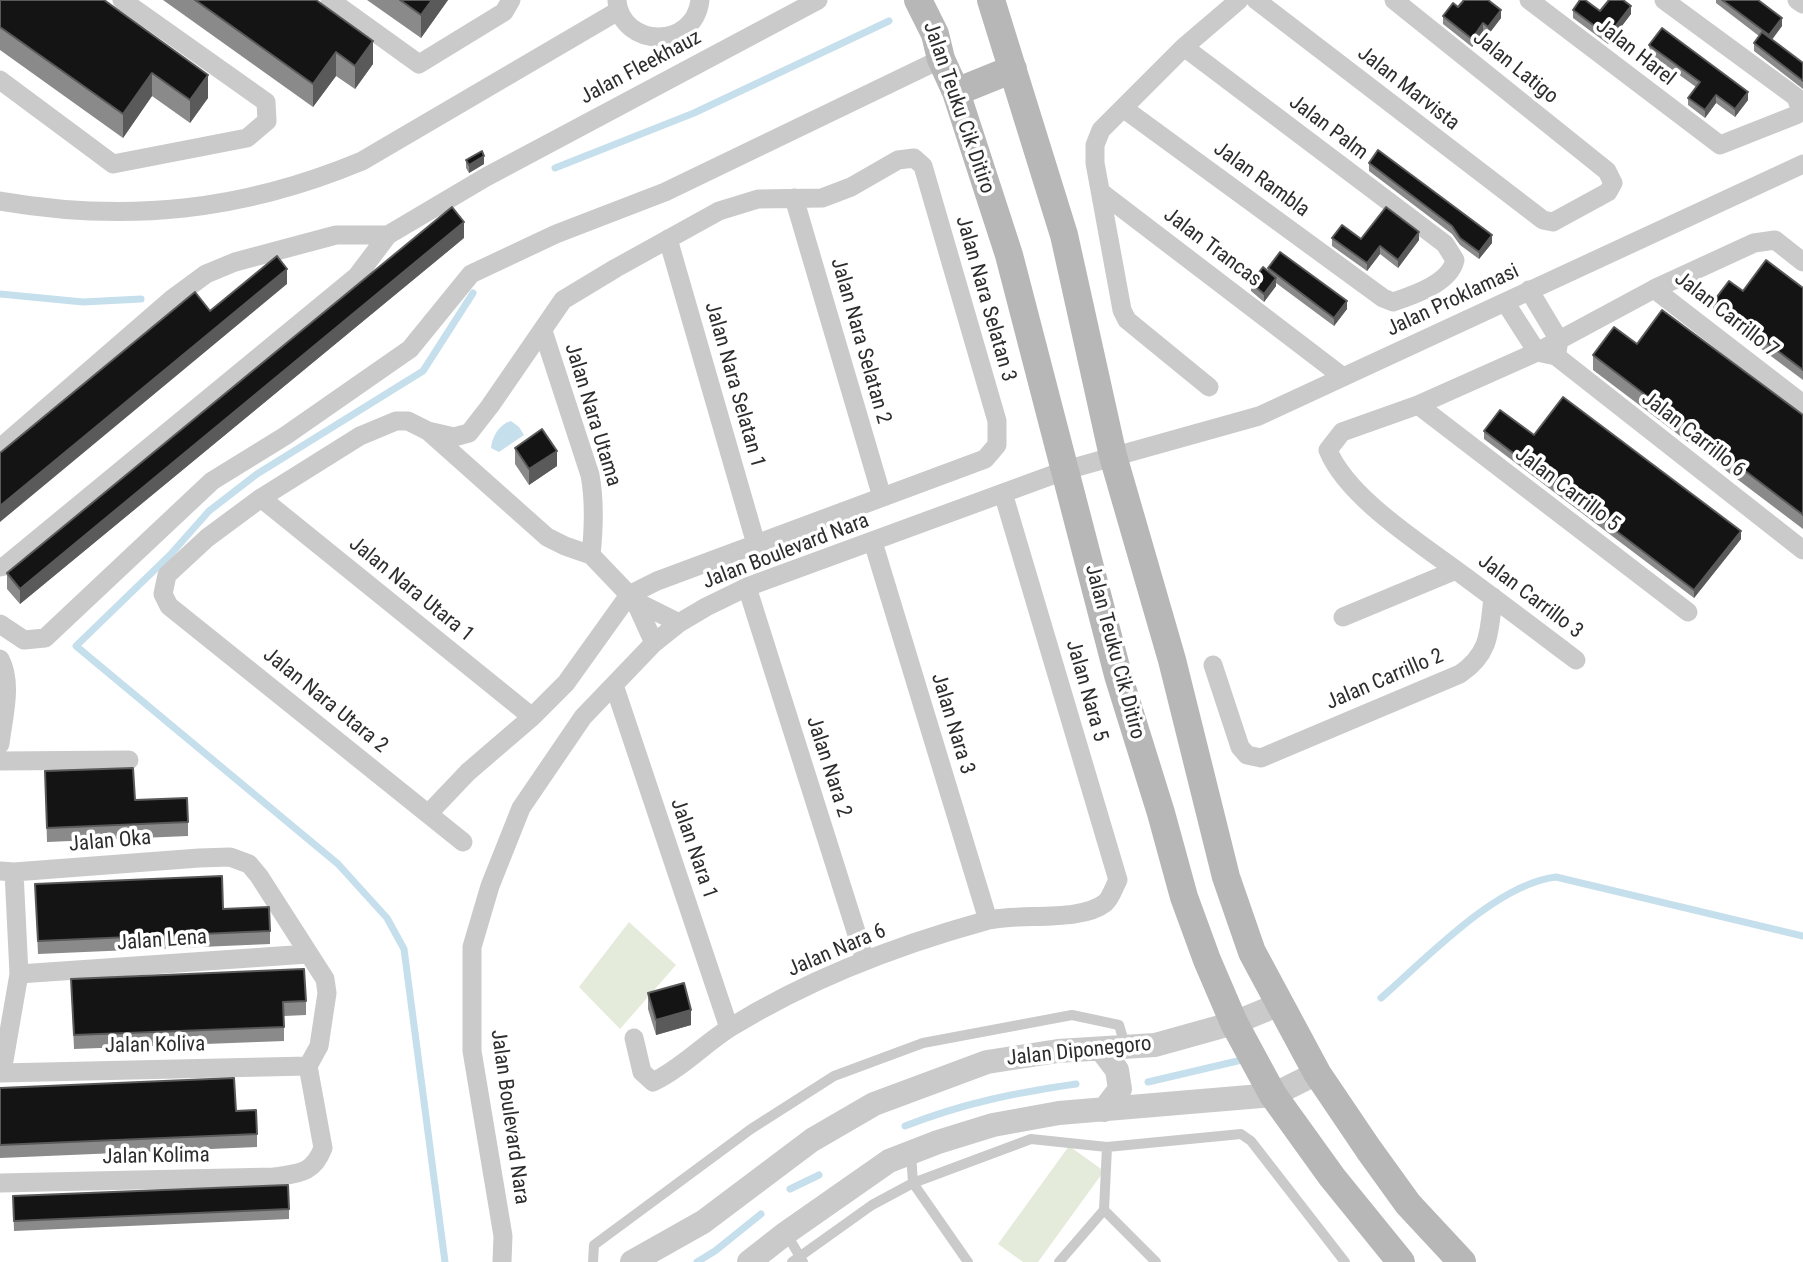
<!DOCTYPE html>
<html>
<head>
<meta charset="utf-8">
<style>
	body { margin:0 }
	canvas { display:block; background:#fff }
</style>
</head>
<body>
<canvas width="1803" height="1262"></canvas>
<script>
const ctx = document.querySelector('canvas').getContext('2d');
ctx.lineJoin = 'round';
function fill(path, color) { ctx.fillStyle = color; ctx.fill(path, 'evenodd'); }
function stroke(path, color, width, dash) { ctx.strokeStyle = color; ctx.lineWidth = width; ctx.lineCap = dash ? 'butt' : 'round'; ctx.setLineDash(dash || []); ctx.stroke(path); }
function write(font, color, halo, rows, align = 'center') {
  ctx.font = font + ' "Roboto Condensed",sans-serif'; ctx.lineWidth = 7; ctx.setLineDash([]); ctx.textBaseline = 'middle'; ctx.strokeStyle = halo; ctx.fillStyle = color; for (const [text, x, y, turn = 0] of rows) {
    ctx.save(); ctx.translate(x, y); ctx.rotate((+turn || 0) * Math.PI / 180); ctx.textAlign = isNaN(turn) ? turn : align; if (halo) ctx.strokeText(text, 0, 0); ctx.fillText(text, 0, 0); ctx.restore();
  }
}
fill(new Path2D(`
	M629,922L676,965L620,1029L579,987Z
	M1069,1146L1104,1171L1038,1262H1023L998,1244Z`), '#e4ebda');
fill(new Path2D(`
	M511,421L519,427L524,435L499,452L491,448C492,437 499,424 511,421Z`), '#c6dfec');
stroke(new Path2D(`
	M555,168L694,113L889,21
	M0,294L83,302L141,299
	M1381,998C1426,959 1496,884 1556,877L1803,936
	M1148,1082L1246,1059
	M905,1126C964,1103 1014,1093 1076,1084
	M790,1189L819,1175
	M445,1262L404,949L387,918L338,864L76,646L170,555L209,511L257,474L423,371L473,293
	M697,1262L715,1251L761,1214`), '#c6dfec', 7);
stroke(new Path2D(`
	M911,1153L913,1183L968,1262
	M1104,1210L1107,1147
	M786,1233L803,1262
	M593,1262L594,1245L751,1129L834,1076L923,1043L1072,1015L1119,1025L1125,1045
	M792,1262L872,1205L913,1183L1031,1139L1107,1147L1241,1134L1251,1141L1345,1262
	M1059,1262L1104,1210L1156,1262`), '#cacaca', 10);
stroke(new Path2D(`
	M330,0L419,64L504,12L511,0
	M1256,0L1543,220L1553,222L1608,192L1613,183L1607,171L1394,0
	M1529,0L1720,145L1796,115L1801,111L1796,97L1664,0
	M1797,0L1803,4
	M617,1C622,48 694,50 700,0
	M0,80L113,164L247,138L267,121L266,102L122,0
	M1123,108L1383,298L1393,302C1414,295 1450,283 1455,260L1445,244L1184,47
	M1102,193L1343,377
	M794,198L882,497
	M0,201C128,223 242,211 362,161L618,11
	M668,239L756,544
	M1654,289L1803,404
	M1529,290L1559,340L1557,352
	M1505,302L1537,352L1556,356L1803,550
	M543,331L590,475C595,502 594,527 591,555
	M1209,387L1127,320L1122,310L1095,163V145L1101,130L1184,47L1239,0
	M1418,405L1688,612
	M429,432L547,537L565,546L591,555L635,601L654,643
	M0,448L172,299L206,274L235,262L336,235H388
	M261,498L532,717
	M873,542L988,920
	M0,567L5,566L357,276L388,235L486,177L818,0
	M747,587L865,960
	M635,601L679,623
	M1343,617L1456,570
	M0,624L24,640L45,638L212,481L285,436L410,349L471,274L556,234L665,192L941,59
	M0,659C13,683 3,718 0,744
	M1576,660C1539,632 1502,604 1464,576C1423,545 1347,498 1328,450L1342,432L1418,405L1537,352L1654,289L1754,243L1775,240L1803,262
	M1213,665L1240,747L1247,755L1261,758L1460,674C1491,653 1489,631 1493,597
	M614,685L729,1028
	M0,761L129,760
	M429,813L468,772L532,717L566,683L629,595L657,581L985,459L997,445V421L923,166L914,158L898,160L851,187L822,198L758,199L719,211L616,268L563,300L490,406L469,433L454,437L428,431L408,421H396L360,436L261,498L207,538L167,575L163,594L169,606L463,842
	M0,871L14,872L199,858L230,857L249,864L259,876L325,979L327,993L319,1046L308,1066L323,1148C313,1174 299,1173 274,1177L0,1183
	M19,974L308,954
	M634,1038L642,1072L653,1082C682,1068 704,1044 731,1027C809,979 898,945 985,921C1017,912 1080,923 1105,903C1111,898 1114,887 1118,880L1003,493
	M2,1072L19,974L14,872
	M0,1073L308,1066
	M502,1262L503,1236L472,1051V947L490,886L521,808L583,717L654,643L679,623L706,607L747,587L1066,470L1259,416L1803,164`), '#cacaca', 19);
stroke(new Path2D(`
	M1101,1049L1117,1070L1120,1089L1104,1110
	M632,1262L703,1222L812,1140L874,1104L987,1062L1058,1051L1155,1045L1234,1023L1280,1004
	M749,1262L786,1233L889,1161L938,1142L993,1125L1059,1113L1273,1095L1317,1073`), '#cacaca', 24);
stroke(new Path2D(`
	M918,0L935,34L941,59L956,92L1009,255L1118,675L1161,813L1184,897L1207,960L1234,1023L1273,1095L1332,1177L1401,1262
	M991,0L1064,235L1113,456L1172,660L1226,877L1252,952L1317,1073L1369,1150L1408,1204L1462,1262
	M956,92L1013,69`), '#b7b7b7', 28);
fill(new Path2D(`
	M0,0L208,98L190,123L152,96L123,138L0,50Z
	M163,0H316L373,64L355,89L336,76L313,107Z
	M367,0H448L421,38Z
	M1716,0H1758L1782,26L1772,40L1803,63V89L1754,51V43L1759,36L1716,3Z
	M1458,7L1501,18L1488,35L1483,31L1472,47L1443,24V16Z
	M1573,10L1631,14L1608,44L1573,18Z
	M1649,45L1748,100L1735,117L1716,103L1705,118L1688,105V98L1696,87L1649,53Z
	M466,160L484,164L469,173L466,168Z
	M1369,163L1492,243L1479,259L1460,245L1452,234L1369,171Z
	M464,238L20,604L7,589V573Z
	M1332,238L1361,239L1419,240L1398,268L1380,254L1367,271L1332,246Z
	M1268,268L1347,309L1334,326L1276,283V286L1264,302L1251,291V283L1268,271Z
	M1803,288V380L1713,313V302Z
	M1637,344L1803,415V529L1593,370V355Z
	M1484,431L1534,435L1741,539L1694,598L1484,439Z
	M515,448L557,466L529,485L515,464Z
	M45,771L135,800L188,822V836L47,842Z
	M35,884L223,909L270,931V944L38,954Z
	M71,979L306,1001V1015L284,1016V1041L74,1049Z
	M648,993L691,1025L656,1035L648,1009Z
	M0,1088L236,1111L257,1134V1147L0,1158Z
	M13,1196L289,1209V1219L14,1231Z`), '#8a8a8a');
fill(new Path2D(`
	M432,0H448L421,38V15Z
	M1631,6V14L1608,44V36Z
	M1501,10V18L1488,35V27Z
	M1782,18V26L1769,43V35Z
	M1483,23V31L1472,47V39Z
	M373,41V64L355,89V66Z
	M336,52V76L313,107V84Z
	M152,73V96L123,138V114Z
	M208,75V98L190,123V100Z
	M1748,92V100L1735,117V109Z
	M1716,95V103L1705,118V110Z
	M484,156V164L469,173V165Z
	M464,222V238L20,604V589Z
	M1419,232V240L1398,268V260Z
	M1492,235V243L1479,259V252Z
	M1380,246V254L1367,271V263Z
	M287,269V284L0,522V506Z
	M1276,278V286L1264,302V294Z
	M1347,301V309L1334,326V318Z
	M557,451V466L529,485V469Z
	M1741,531V539L1694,598V590Z
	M691,1010V1025L656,1035V1020Z`), '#5a5a5a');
const building = new Path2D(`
	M0,0H104L208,75L190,100L152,73L123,114L0,27Z
	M195,0H316L373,41L355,66L336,52L313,84Z
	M400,0H432L421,15Z
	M1464,0H1488L1501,10L1488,27L1483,23L1472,39L1443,16L1453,3L1458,7Z
	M1580,0H1585L1600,11L1609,0H1623L1631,6L1608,36L1573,10Z
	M1722,0H1758L1782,18L1769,35Z
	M1662,28L1748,92L1735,109L1716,95L1705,110L1688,98L1700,82L1649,45Z
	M1762,32L1803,63V81L1754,43Z
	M1378,150L1492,235L1479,252L1460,238L1452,226L1369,163Z
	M482,151L484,156L469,165L466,160Z
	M452,207L464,222L20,589L7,573Z
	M1386,207L1419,232L1398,260L1380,246L1367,263L1332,238L1342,225L1361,239Z
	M1280,252L1347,301L1334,318L1268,268Z
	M277,256L287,269L0,506V453L195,292L210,311Z
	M1766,260L1803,288V370L1713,302L1729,281L1743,291Z
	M1263,267L1276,278L1264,294L1251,283Z
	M1662,310L1803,415V515L1593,355L1614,327L1637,344Z
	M1563,397L1741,531L1694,590L1484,431L1500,410L1534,435Z
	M542,429L557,451L529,469L515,448Z
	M133,768L135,800L187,798L188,822L47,828L45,771Z
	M222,876L223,909L269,907L270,931L38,941L35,884Z
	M304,969L306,1001L283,1002L284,1027L74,1035L71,979Z
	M684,983L691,1010L656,1020L648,993Z
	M234,1078L236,1111L256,1110L257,1134L0,1145V1088Z
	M288,1185L289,1209L14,1221L13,1196Z`);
fill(building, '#141414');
stroke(building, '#5a5a5a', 2);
write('21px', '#2d2d2d', '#fff', [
	["Jalan Harel",1635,53,38],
	["Jalan Fleekhauz",641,68,-28],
	["Jalan Latigo",1515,68,39],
	["Jalan Marvista",1408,89,38],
	["Jalan Teuku Cik Ditiro",958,108,71],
	["Jalan Palm",1328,128,37],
	["Jalan Rambla",1261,180,36],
	["Jalan Trancas",1212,248,37],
	["Jalan Nara Selatan 3",985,299,74],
	["Jalan Proklamasi",1453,301,-25],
	["Jalan Carrillo 7",1726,315,38],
	["Jalan Nara Selatan 2",860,341,74],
	["Jalan Nara Selatan 1",734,385,74],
	["Jalan Nara Utama",592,415,73],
	["Jalan Carrillo 6",1693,435,38],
	["Jalan Carrillo 5",1567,490,37],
	["Jalan Boulevard Nara",786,552,-21],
	["Jalan Nara Utara 1",411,590,39],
	["Jalan Carrillo 3",1530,597,37],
	["Jalan Teuku Cik Ditiro",1114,652,75],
	["Jalan Carrillo 2",1385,680,-23],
	["Jalan Nara 5",1086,691,74],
	["Jalan Nara Utara 2",325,701,39],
	["Jalan Nara 3",952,724,73],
	["Jalan Nara 2",828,767,72],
	["Jalan Oka",110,842,-5],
	["Jalan Nara 1",693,849,71],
	["Jalan Lena",162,941,-4],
	["Jalan Nara 6",837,951,-23],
	["Jalan Koliva",155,1046,-1],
	["Jalan Diponegoro",1079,1052,-6],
	["Jalan Boulevard Nara",509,1117,82],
	["Jalan Kolima",156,1157,-1]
]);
</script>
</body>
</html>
